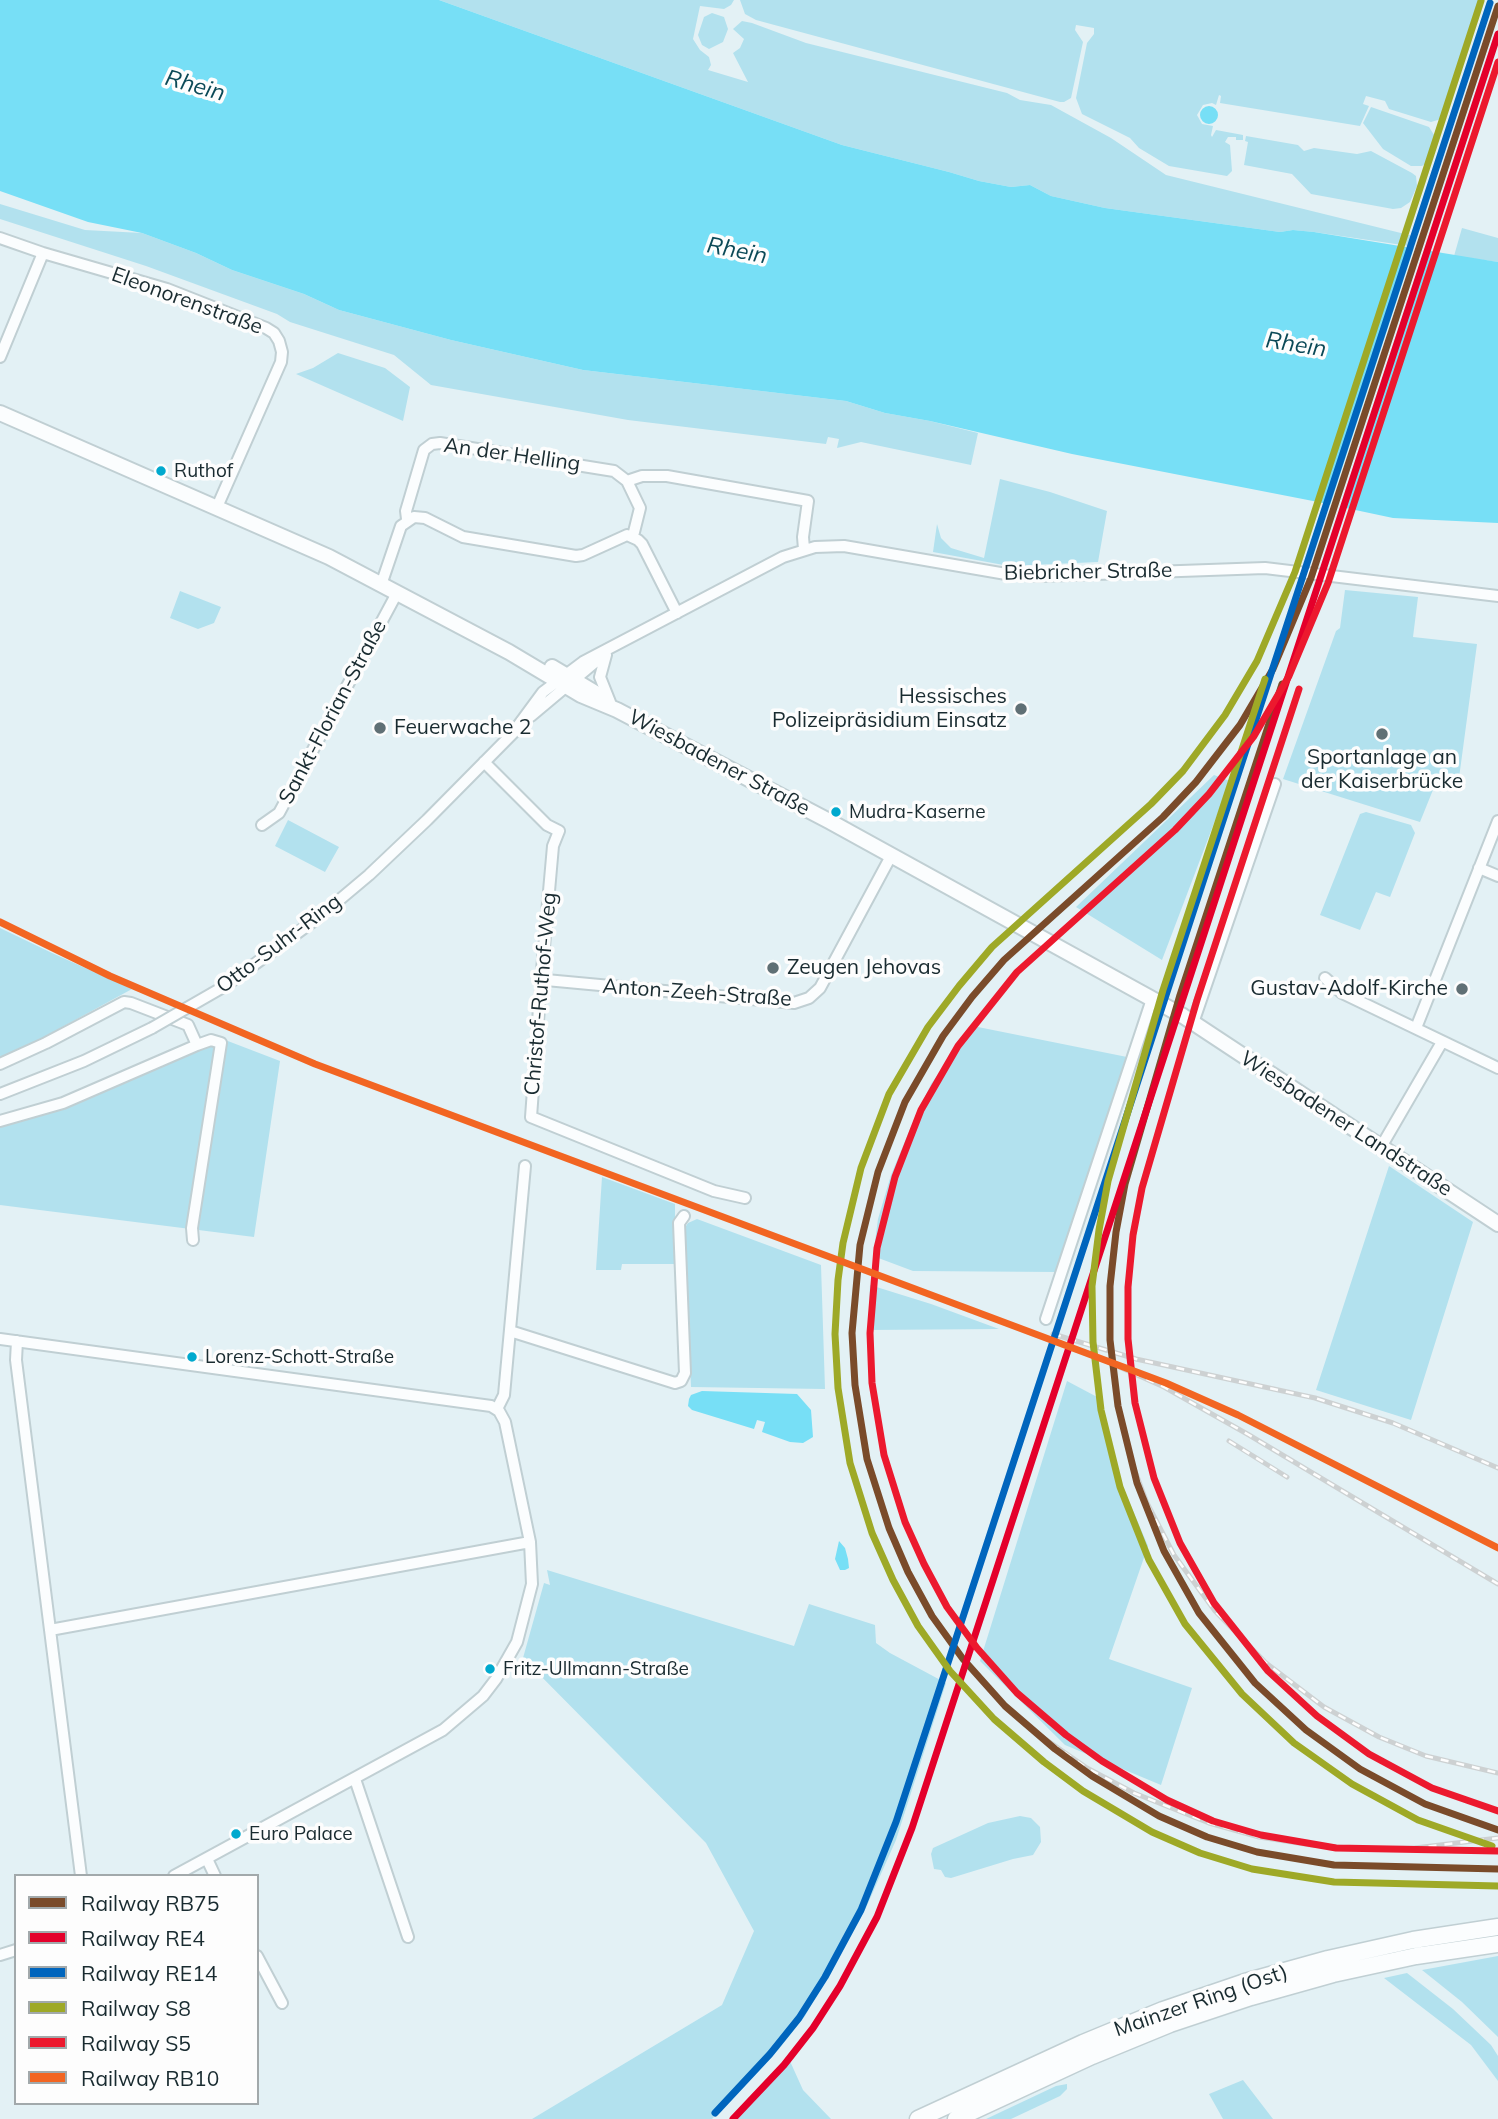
<!DOCTYPE html>
<html>
<head>
<meta charset="utf-8">
<style>
  body { margin:0 }
  #map { position:relative; width:1498px; height:2119px; overflow:hidden; background:#e3f1f5; font-family:Mulish,sans-serif }
  canvas { display:block }
  .legend { position:absolute; left:14px; top:1874px; width:245px; height:231px; box-sizing:border-box; background:#fdfdfd; border:2px solid #a2a9ab; margin:0; padding:9px 12px; list-style:none; font-size:21px; color:#192b30 }
  .legend li { display:flex; align-items:center; gap:14px; height:35px }
  .legend b { width:35px; border:2px solid #a2a9ab }
</style>
</head>
<body>
<div id="map">
<canvas width="1498" height="2119"></canvas>
<ul class="legend">
<li><b style="height:9px;background:#7a4b2a"></b>Railway RB75</li>
<li><b style="height:9px;background:#e4002b"></b>Railway RE4</li>
<li><b style="height:9px;background:#0065bd"></b>Railway RE14</li>
<li><b style="height:9px;background:#9ea927"></b>Railway S8</li>
<li><b style="height:9px;background:#ec192e"></b>Railway S5</li>
<li><b style="height:9px;background:#f26522"></b>Railway RB10</li>
</ul>
</div>
<script>
const c = document.querySelector('canvas').getContext('2d');
c.lineJoin = 'round';
function fill(path, color) { c.fillStyle = color; c.fill(path, 'evenodd'); }
const shape = rows => new Path2D(rows.map(r => 'M' + r).join(''));
function trace(path, color, width, dash) { c.strokeStyle = color; c.lineWidth = width; c.lineCap = dash ? 'butt' : 'round'; c.setLineDash(dash || []); c.stroke(path); }
function write(font, color, halo, rows, align = 'center') {
  c.font = font + ' Mulish,sans-serif'; c.lineWidth = 7; c.setLineDash([]); c.textBaseline = 'middle'; c.strokeStyle = halo; c.fillStyle = color; for (const [text, x, y, turn = 0] of rows) {
    c.save(); c.translate(x, y); c.rotate((+turn || 0) * Math.PI / 180); c.textAlign = isNaN(turn) ? turn : align; if (halo) c.strokeText(text, 0, 0); c.fillText(text, 0, 0); c.restore();
  }
}
fill(shape([
  [439,0,734,0,731,5,724,9,700,6,693,39,700,50,709,57,711,65,708,70,748,82,733,53,740,48,744,39,733,29,742,21,752,23,806,43,1007,93,1020,100,1051,105,1111,138,1166,175,1413,236,1409,246,1314,232,1293,230,1280,232,1105,208,1051,196,1030,185,1011,187,979,181,949,172,842,145],
  [740,0,1481,0,1441,119,1431,122,1389,109,1385,101,1366,96,1363,104,1369,106,1360,126,1220,103,1221,96,1219,95,1216,105,1212,103,1203,105,1197,115,1202,124,1213,126,1211,135,1212,137,1216,130,1243,135,1243,140,1236,140,1236,137,1228,137,1225,142,1230,145,1232,171,1227,176,1169,166,1139,148,1130,138,1082,114,1076,98,1087,43,1094,34,1094,28,1076,25,1075,30,1083,42,1071,98,1064,102,1060,102,756,20,745,14],
  [712,13,724,17,728,29,723,42,709,49,702,45,698,35,704,17],
  [1371,107,1429,127,1436,138,1428,162,1422,166,1411,166,1383,149,1363,123],
  [1246,136,1298,145,1304,151,1314,148,1357,154,1371,151,1412,173,1416,176,1417,186,1410,202,1401,208,1393,209,1311,194,1292,174,1244,165,1248,142,1245,141],
  [0,204,85,230,142,233,196,253,232,270,304,294,339,310,451,340,583,370,846,401,885,413,930,421,978,433,971,465,861,442,837,448,839,439,828,437,826,444,628,420,431,385,394,355,290,322,277,314,146,266,0,219],
  [1462,228,1498,238,1498,262,1454,256],
  [338,353,385,368,410,387,403,421,296,374,313,368],
  [1000,479,1050,492,1107,511,1098,562,1009,566,933,552,937,524,941,538,951,548,984,558],
  [1345,590,1418,597,1413,637,1477,644,1459,778,1457,783,1439,775,1420,822,1283,779,1336,631,1340,628],
  [180,591,221,607,214,623,198,629,170,618],
  [1214,775,1230,781,1162,960,1076,907],
  [1366,812,1411,825,1415,833,1390,897,1376,892,1360,930,1320,915,1360,814],
  [288,820,339,847,325,872,275,846],
  [0,928,52,953,132,989,22,1049,0,1057],
  [973,1026,1127,1057,1057,1272,913,1271,873,1256,878,1219,891,1175,910,1129,931,1084],
  [220,1038,280,1061,254,1237,0,1205,0,1127,58,1109,126,1082],
  [1389,1166,1473,1222,1411,1420,1316,1390],
  [602,1177,675,1204,675,1264,622,1264,621,1270,596,1270],
  [697,1219,821,1265,825,1389,691,1387,684,1229,688,1223],
  [870,1285,931,1304,999,1329,868,1330],
  [1067,1381,1099,1398,1112,1461,1148,1546,1109,1659,1192,1688,1161,1785,1065,1745,980,1661],
  [547,1570,794,1646,809,1604,875,1625,876,1643,890,1653,946,1683,896,1840,865,1910,805,2016,779,2049,712,2119,532,2119,722,2005,754,1931,706,1843,523,1658,544,1583,550,1585],
  [1020,1816,1031,1818,1040,1827,1041,1842,1033,1855,1013,1859,951,1878,945,1877,941,1870,934,1869,931,1854,933,1848,988,1823],
  [1498,1956,1498,2037,1462,2002,1422,1970],
  [1407,1973,1453,2009,1491,2045,1498,2056,1498,2081,1471,2045,1384,1978],
  [789,2059,803,2090,831,2119,735,2119],
  [1243,2080,1273,2119,1223,2119,1209,2094],
  [1067,2084,1067,2089,1060,2096,1011,2119,986,2119,1056,2086]
]), '#b2e1ee');
fill(shape([
  [0,0,439,0,842,145,949,172,979,181,1011,187,1030,185,1051,196,1105,208,1280,232,1293,230,1314,232,1498,262,1498,523,1393,518,1313,501,1072,454,930,421,885,413,846,401,583,370,451,340,339,310,304,294,232,270,196,253,142,233,88,222,0,191],
  '1200 115a9 9 0 1 1 18 0a9 9 0 1 1-18 0Z',
  [702,1391,797,1394,811,1410,813,1437,803,1443,790,1442,762,1432,765,1422,757,1420,754,1429,692,1410,688,1406,689,1399,691,1395],
  [839,1541,845,1548,848,1559,849,1568,845,1570,840,1570,835,1559]
]), '#77dff6');
fill(shape([
  [1415,244,1430,247,1343,511,1329,508]
]), '#e3f1f5');
const minor = shape([
  [0,238,43,253,167,289,266,328,274,333,279,341,282,352,281,362,217,507],
  [0,357,43,253],
  [627,481,640,508,633,536],
  [407,519,406,511,424,450,432,444,440,443,614,471,627,481,642,476,667,476,808,501,803,537,804,549],
  [381,585,401,526,414,517,425,518,463,537,576,556,583,555,627,535,638,540,642,544,677,613],
  [606,655,600,677,610,702],
  [531,716,599,659],
  [515,730,543,692,583,662,783,557,815,547,844,546,1006,574,1040,576,1265,568,1498,596],
  [484,762,547,825,559,831,553,846,542,970,546,980,540,994,531,1117,714,1191,745,1198],
  [262,825,279,813,397,593],
  [1479,868,1498,876],
  [1325,978,1342,993,1498,1068],
  [546,980,794,1003,809,998,820,988,891,856],
  [225,986,319,917,369,875,427,820,519,727],
  [1193,1023,1275,784],
  [1416,1028,1498,821],
  [0,1064,46,1043,124,1002,131,1003,188,1025,197,1045,63,1103,0,1121],
  [0,1094,84,1061,152,1028],
  [1381,1147,1442,1042],
  [193,1240,192,1228,221,1043,211,1040,197,1045],
  [1046,1319,1152,999],
  [510,1331,675,1383,681,1381,685,1373,679,1223,684,1216],
  [0,1339,491,1406,499,1411,505,1422,530,1542,532,1584,517,1642,496,1679,483,1696,443,1730,174,1876],
  [17,1341,16,1360,81,1876],
  [497,1409,504,1395,525,1166],
  [50,1630,530,1542],
  [355,1779,408,1937],
  [207,1859,215,1876],
  [0,1955,16,1950],
  [257,1956,282,2003]
]);
const major = shape([
  [0,413,329,557,509,652,581,695,617,710,829,821,1183,1016,1498,1224],
  [552,667,604,698]
]);
const highway = shape([
  [918,2119,1083,2043,1163,2010,1245,1982,1328,1959,1413,1940,1498,1927],
  [956,2119,1092,2056,1170,2024,1251,1997,1333,1974,1416,1956,1498,1944]
]);
trace(minor, '#c0cfd3', 14);
trace(major, '#c0cfd3', 18);
trace(highway, '#c0cfd3', 19);
trace(minor, '#fbfdfe', 10);
trace(major, '#fbfdfe', 14);
trace(highway, '#fbfdfe', 16);
const rail = shape([
  [1053,1334,1136,1359,1315,1398,1393,1423,1498,1468],
  [1088,1353,1164,1387,1249,1435,1498,1584],
  [1229,1441,1287,1477],
  [1131,1460,1147,1503,1174,1555,1215,1611,1266,1663,1324,1707,1379,1737,1426,1756,1498,1773],
  [1038,1734,1087,1768,1134,1793,1209,1823,1259,1837,1311,1845,1363,1849,1415,1848,1498,1838]
]);
trace(rail, '#cdd1d2', 5);
trace(rail, '#fdfdfd', 2.5, [8]);
const minorBridge = shape([
  [152,1028,225,986]
]);
trace(minorBridge, '#c0cfd3', 14, []);
trace(minorBridge, '#fbfdfe', 10);
trace(shape([
  [1498,6,1311,578,1273,669,1240,725,1196,782,1163,817,1004,960,972,997,943,1036,905,1102,878,1172,860,1245,852,1333,855,1385,867,1459,889,1528,908,1572,932,1616,963,1659,1005,1706,1055,1749,1092,1776,1159,1816,1207,1837,1257,1852,1334,1865,1498,1869],
  [1282,684,1180,995,1125,1184,1116,1232,1110,1286,1110,1340,1118,1406,1137,1483,1164,1551,1199,1613,1255,1683,1306,1730,1360,1769,1425,1804,1498,1830]
]), '#7a4b2a', 7);
trace(shape([
  [733,2119,784,2065,813,2028,840,1986,877,1917,912,1828,1498,34]
]), '#e4002b', 7);
trace(shape([
  [715,2113,770,2054,799,2018,825,1977,861,1910,896,1822,1490,3]
]), '#0065bd', 7);
trace(shape([
  [1481,1,1295,572,1257,661,1225,715,1183,771,1151,804,992,947,959,986,928,1027,889,1094,861,1168,843,1243,838,1280,835,1334,838,1388,850,1463,872,1533,893,1580,918,1626,950,1671,994,1719,1044,1762,1083,1791,1152,1832,1200,1853,1252,1869,1334,1882,1498,1886],
  [1265,679,1163,990,1108,1181,1099,1230,1092,1286,1093,1342,1101,1410,1120,1487,1149,1560,1185,1624,1242,1694,1294,1743,1352,1784,1418,1820,1492,1846]
]), '#9ea927', 7);
trace(shape([
  [1498,62,1328,583,1289,676,1254,736,1209,794,1175,830,1017,972,958,1046,921,1110,895,1177,877,1248,870,1333,872,1383,884,1455,905,1522,924,1564,947,1607,977,1648,1017,1693,1066,1735,1102,1761,1167,1800,1213,1821,1261,1835,1336,1848,1498,1851],
  [1299,689,1197,1000,1142,1188,1133,1235,1128,1287,1128,1339,1135,1403,1154,1478,1180,1543,1214,1603,1268,1671,1317,1716,1369,1754,1432,1788,1498,1811]
]), '#ec192e', 7);
trace(shape([
  [0,922,110,976,315,1064,1166,1383,1238,1415,1498,1548]
]), '#f26522', 7);
for (const [x, y, r, color] of [
  [161,471,6,"#00a9ce"],
  [1021,709,7,"#607075"],
  [380,728,7,"#607075"],
  [1382,734,7,"#607075"],
  [836,812,6,"#00a9ce"],
  [773,968,7,"#607075"],
  [1462,989,7,"#607075"],
  [192,1357,6,"#00a9ce"],
  [490,1669,6,"#00a9ce"],
  [236,1834,6,"#00a9ce"]
]) { const dot = new Path2D(); dot.arc(x, y, r, 0, 2 * Math.PI); c.fillStyle = color; c.fill(dot); trace(dot, '#fdfdfd', 2.5); }
write('19px', '#192b30', '#fdfdfd', [
  ["Ruthof",174,471],
  ["Mudra-Kaserne",849,812],
  ["Lorenz-Schott-Straße",205,1357],
  ["Fritz-Ullmann-Straße",503,1669],
  ["Euro Palace",249,1834]
], 'left');
write('21px', '#192b30', '#fdfdfd', [
  ["Eleonorenstraße",187,301,20],
  ["An der Helling",512,455,8],
  ["Biebricher Straße",1088,572,-1],
  ["Sankt-Florian-Straße",333,712,-62],
  ["Wiesbadener Straße",719,763,28],
  ["Otto-Suhr-Ring",279,944,-37],
  ["Anton-Zeeh-Straße",697,993,4],
  ["Christof-Ruthof-Weg",541,994,-85],
  ["Wiesbadener Landstraße",1346,1124,33],
  ["Mainzer Ring (Ost)",1201,2001,-19]
]);
write('21px', '#192b30', '#fdfdfd', [
  ["Hessisches",1007,697],
  ["Polizeipräsidium Einsatz",1007,721],
  ["Feuerwache 2",394,728,"left"],
  ["Sportanlage an",1382,758,"center"],
  ["der Kaiserbrücke",1382,782,"center"],
  ["Zeugen Jehovas",787,968,"left"],
  ["Gustav-Adolf-Kirche",1448,989]
], 'right');
write('italic 23px', '#0b4957', '#fdfdfd', [
  ["Rhein",195,86,16],
  ["Rhein",737,251,11],
  ["Rhein",1296,345,9]
]);
</script>
</body>
</html>
